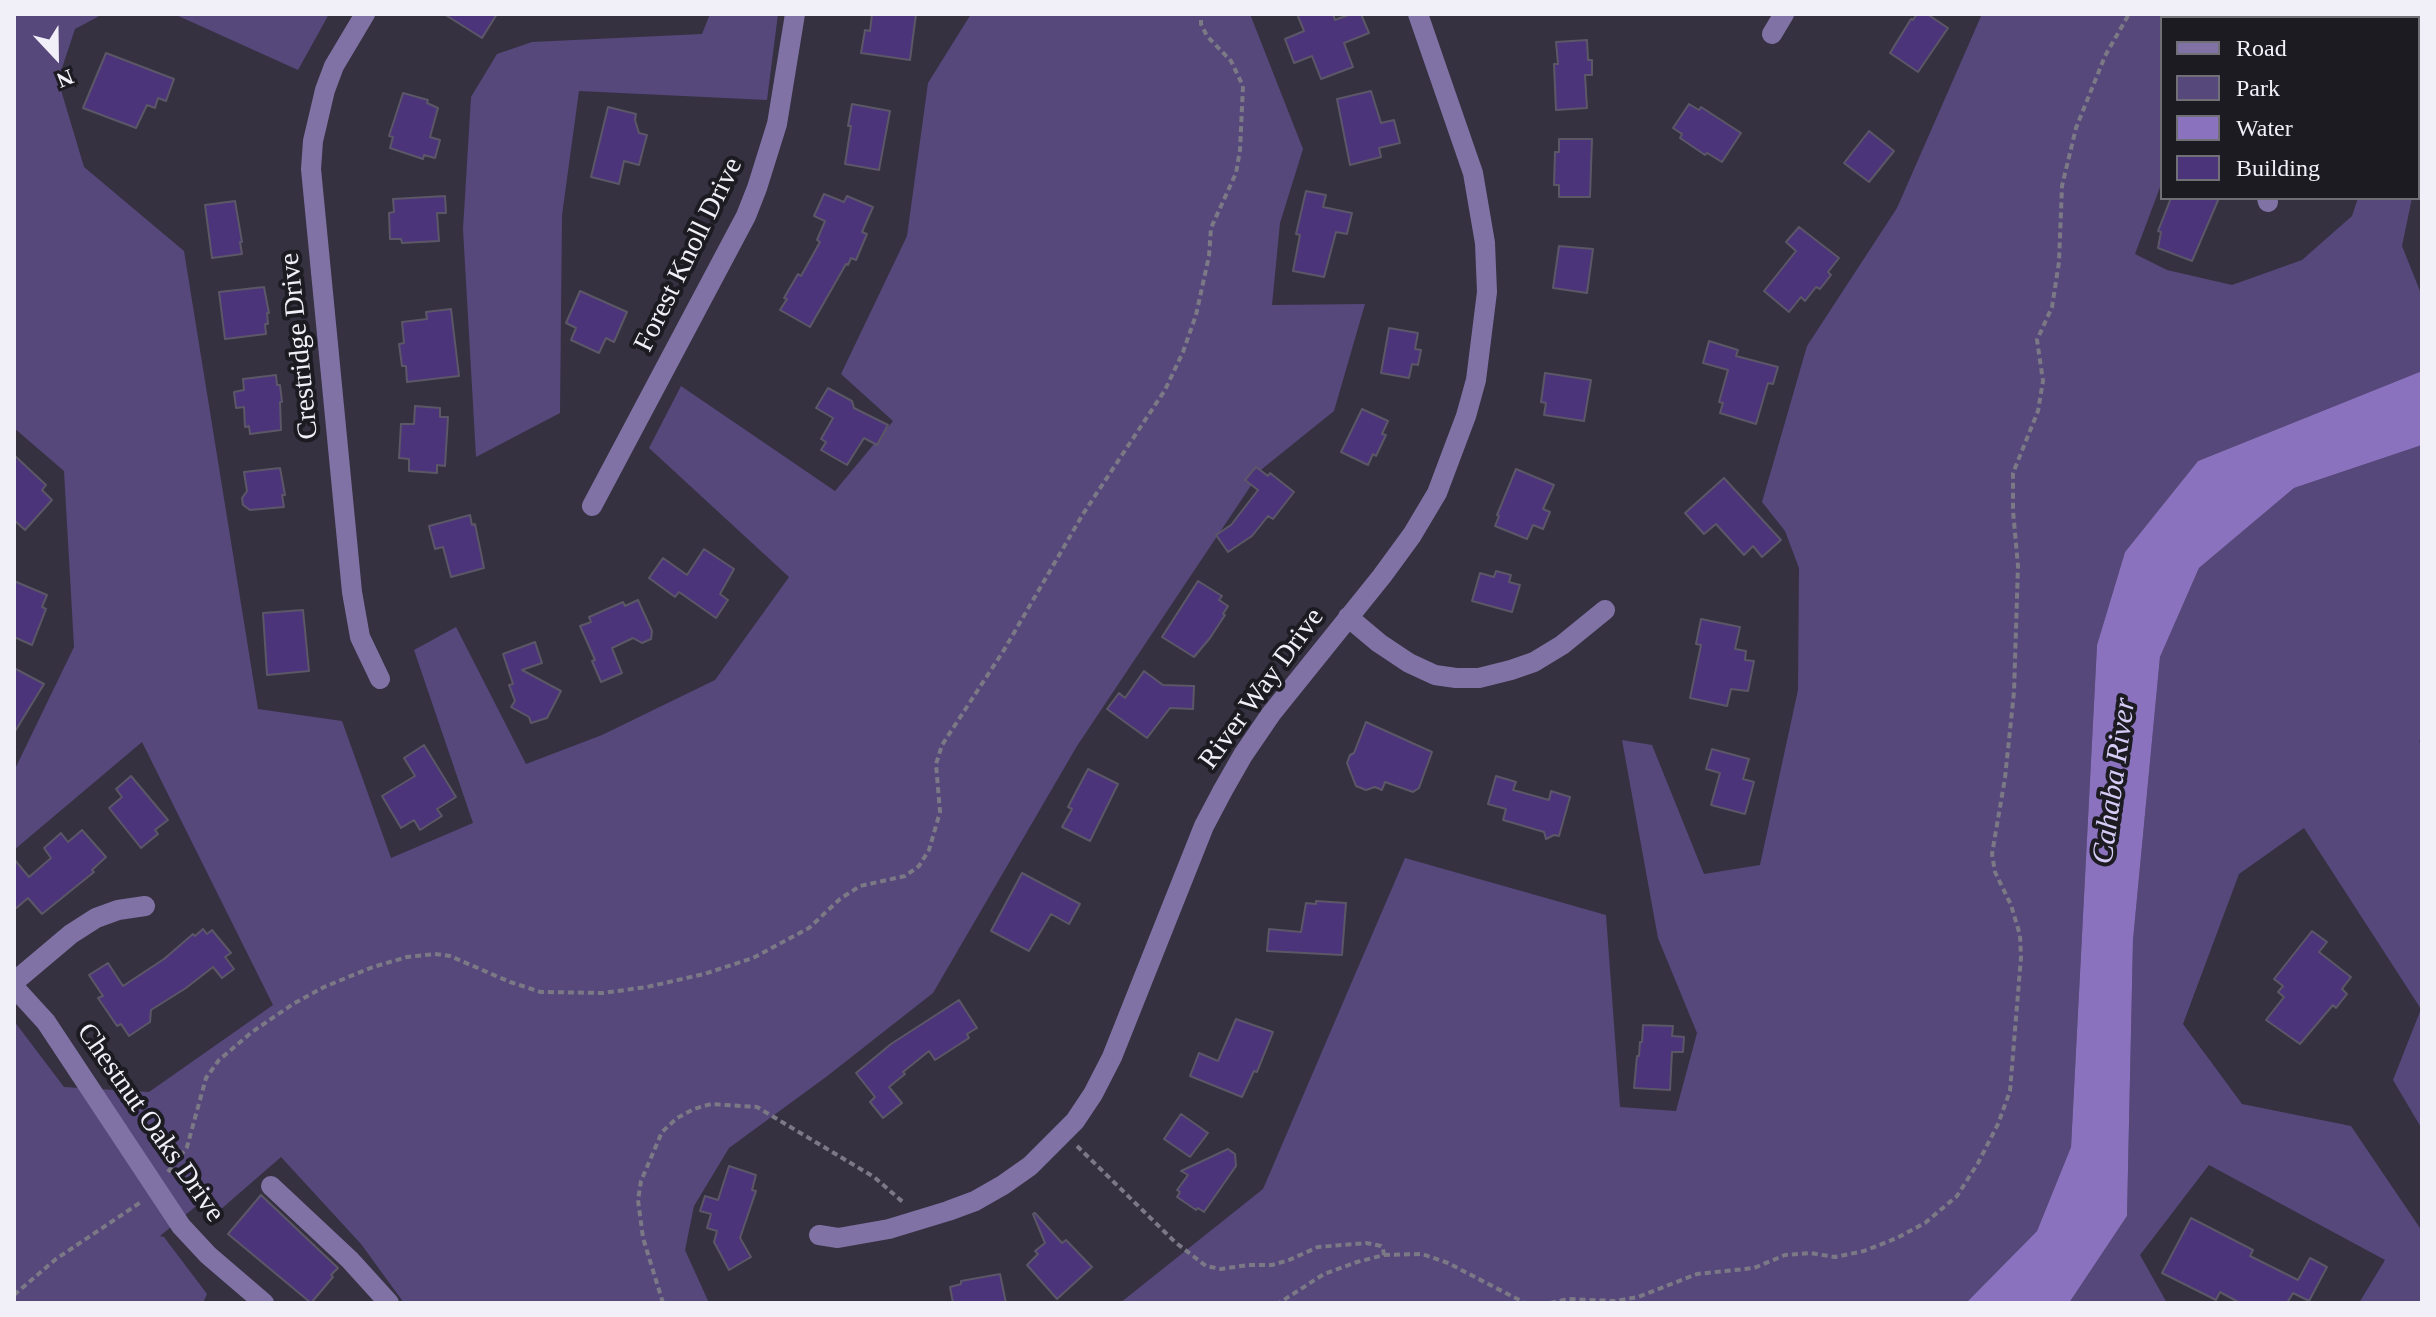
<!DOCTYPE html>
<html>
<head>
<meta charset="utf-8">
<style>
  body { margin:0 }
  #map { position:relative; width:2436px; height:1317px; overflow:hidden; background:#353140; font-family:Georgia,serif }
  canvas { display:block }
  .frame { position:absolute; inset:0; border:16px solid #f1eff8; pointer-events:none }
  .legend { position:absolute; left:2160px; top:16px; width:260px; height:184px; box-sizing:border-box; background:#1c1b21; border:2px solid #717077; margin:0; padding:10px 14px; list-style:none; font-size:24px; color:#f1eff8 }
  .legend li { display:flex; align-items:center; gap:16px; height:40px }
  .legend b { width:40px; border:2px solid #717077 }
  .north { position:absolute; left:16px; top:16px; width:80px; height:80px; -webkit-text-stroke:6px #1c1b21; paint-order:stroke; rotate:158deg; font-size:22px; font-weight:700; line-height:32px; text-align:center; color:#f1eff8 }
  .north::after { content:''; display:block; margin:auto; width:28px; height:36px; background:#f1eff8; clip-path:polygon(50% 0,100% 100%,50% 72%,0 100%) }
</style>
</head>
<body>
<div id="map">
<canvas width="2436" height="1317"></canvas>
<div class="frame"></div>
<ul class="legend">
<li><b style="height:10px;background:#8172a5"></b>Road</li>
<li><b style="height:22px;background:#57487b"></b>Park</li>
<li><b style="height:22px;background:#8a72be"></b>Water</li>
<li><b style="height:22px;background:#4c347a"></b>Building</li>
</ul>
<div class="north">N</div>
</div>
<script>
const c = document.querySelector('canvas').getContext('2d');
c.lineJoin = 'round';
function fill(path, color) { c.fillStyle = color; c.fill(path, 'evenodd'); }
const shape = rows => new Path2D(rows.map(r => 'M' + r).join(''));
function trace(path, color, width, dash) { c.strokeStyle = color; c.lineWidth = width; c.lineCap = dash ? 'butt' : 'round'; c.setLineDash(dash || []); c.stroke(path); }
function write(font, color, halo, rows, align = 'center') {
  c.font = font + ' Georgia,serif'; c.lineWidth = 8; c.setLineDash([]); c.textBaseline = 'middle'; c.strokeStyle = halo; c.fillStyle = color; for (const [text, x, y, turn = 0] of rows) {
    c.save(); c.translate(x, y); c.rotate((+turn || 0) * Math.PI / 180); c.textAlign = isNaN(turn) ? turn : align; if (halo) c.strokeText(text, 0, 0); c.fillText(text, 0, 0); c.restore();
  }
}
fill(shape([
  [14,14,103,14,75,29,58,80,84,167,184,251,258,709,342,721,391,858,473,823,414,650,456,627,526,764,602,735,715,680,789,577,649,448,681,386,835,491,893,421,841,374,907,236,928,83,971,14,1250,14,1303,149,1280,223,1272,305,1365,304,1334,411,1262,469,1077,746,933,993,826,1077,729,1148,694,1206,685,1250,709,1303,404,1303,361,1244,281,1157,220,1210,207,1197,160,1236,164,1237,207,1294,203,1303,14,1303,14,1021,64,1087,149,1092,273,1005,142,742,14,850,14,771,74,647,64,471,14,428],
  [174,14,329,14,298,70],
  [710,14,778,14,767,100,579,91,562,215,560,413,476,457,463,229,471,97,497,54,532,42,702,34],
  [1982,14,2226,14,2224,18,2162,18,2162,182,2135,254,2167,270,2232,285,2302,260,2352,216,2358,198,2412,198,2402,246,2422,296,2422,371,2198,461,2125,552,2097,645,2071,1147,2037,1231,1966,1303,1120,1303,1263,1189,1405,858,1606,915,1620,1107,1676,1111,1697,1033,1658,938,1622,740,1652,745,1704,874,1760,865,1798,690,1799,568,1785,531,1762,502,1807,346,1897,208],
  [2422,18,2422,154,2418,169,2418,30],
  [2422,445,2422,739,2419,741,2422,747,2422,1129,2393,1080,2421,1009,2304,828,2239,874,2183,1024,2242,1104,2351,1126,2422,1231,2422,1303,2359,1303,2385,1260,2209,1165,2140,1255,2167,1303,2069,1303,2127,1216,2133,940,2160,657,2199,568,2294,488]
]), '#57487b');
fill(shape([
  [2422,371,2422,445,2294,488,2199,568,2160,657,2133,940,2127,1216,2069,1303,1966,1303,2037,1231,2071,1147,2097,645,2125,552,2198,461]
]), '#8a72be');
const building = shape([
  [444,14,497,14,482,38,444,14],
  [872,14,916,14,910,60,861,53,865,30,870,31,872,14],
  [1297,14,1333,14,1335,20,1351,14,1361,14,1369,33,1344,43,1353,67,1321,79,1312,56,1294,63,1285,39,1304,31,1297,14],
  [1917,14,1927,14,1948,28,1918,72,1890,53,1911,19,1913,20,1917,14],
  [1587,40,1588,60,1592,60,1592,75,1585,75,1587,108,1556,110,1554,64,1558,64,1556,42,1587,40],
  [106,53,174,79,166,101,158,98,155,108,147,105,136,128,83,108,106,53],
  [1371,91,1381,123,1394,120,1400,143,1379,148,1381,157,1350,165,1337,99,1371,91],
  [403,93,428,100,427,103,438,108,430,137,440,140,435,158,424,155,423,159,390,148,393,137,389,136,403,93],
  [852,104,890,111,879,170,845,164,851,126,848,126,852,104],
  [1689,104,1699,110,1701,107,1741,133,1722,162,1707,153,1705,155,1680,138,1682,134,1673,128,1689,104],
  [608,107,636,114,635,120,639,133,647,135,639,165,624,161,619,184,591,177,608,107],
  [1869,131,1894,151,1869,182,1844,163,1869,131],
  [1559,139,1592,139,1590,197,1559,197,1559,185,1554,185,1555,152,1559,152,1559,139],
  [1306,191,1326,195,1323,207,1352,213,1347,234,1336,232,1324,277,1293,271,1300,235,1296,234,1306,191],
  [824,194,844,202,847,196,873,207,862,232,867,234,856,260,851,258,848,265,846,264,810,327,780,310,787,299,784,298,798,274,801,276,820,242,817,240,825,221,814,216,824,194],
  [445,196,446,213,437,213,439,241,402,243,401,239,390,239,389,213,394,212,393,199,445,196],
  [2171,198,2219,198,2192,261,2158,248,2161,232,2158,231,2171,198],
  [235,201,242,242,240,242,242,254,212,258,205,205,235,201],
  [1799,227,1839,258,1828,272,1831,275,1820,289,1816,287,1805,301,1801,297,1789,312,1764,291,1796,251,1786,242,1799,227],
  [1559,246,1593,249,1587,293,1553,288,1559,246],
  [264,287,269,313,267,313,268,324,265,324,266,334,225,339,219,292,264,287],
  [580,291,627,312,614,342,606,338,599,353,571,340,576,328,566,323,580,291],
  [451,309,459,376,407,382,406,366,402,366,399,344,404,343,402,322,427,319,426,312,451,309],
  [1389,328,1418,333,1415,349,1421,350,1418,365,1412,364,1409,378,1381,373,1389,328],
  [1709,341,1738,350,1736,356,1778,367,1773,384,1768,383,1756,424,1720,413,1723,403,1719,402,1728,370,1703,363,1709,341],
  [1545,373,1591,380,1584,421,1544,415,1546,403,1541,402,1545,373],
  [276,375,277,385,280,385,282,402,280,402,281,430,250,434,249,426,245,427,244,407,236,408,234,392,244,390,243,379,276,375],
  [828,388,852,401,854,408,888,425,877,445,864,438,847,465,821,450,826,442,821,439,833,418,816,408,828,388],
  [415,406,440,408,440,417,448,417,445,466,437,465,437,473,409,471,409,459,399,458,401,424,414,424,415,406],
  [1362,409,1388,421,1382,434,1386,435,1376,456,1373,454,1368,465,1341,452,1362,409],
  [14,455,46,485,42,490,52,500,25,530,14,520,14,455],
  [1256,467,1268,476,1270,473,1294,492,1273,519,1268,516,1252,536,1228,552,1216,535,1231,525,1258,490,1245,480,1256,467],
  [280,468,285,495,282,495,284,507,250,510,243,505,242,498,247,491,244,472,280,468],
  [1516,469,1554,485,1543,509,1550,512,1543,529,1533,525,1527,539,1495,526,1499,516,1497,515,1516,469],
  [1724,478,1781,540,1762,557,1753,546,1744,555,1716,524,1704,534,1685,513,1724,478],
  [470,515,472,525,475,524,484,568,451,577,443,547,435,549,429,526,470,515],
  [704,549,734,569,720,594,728,600,716,618,679,592,675,597,649,578,663,558,687,575,704,549],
  [1496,571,1511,575,1509,582,1520,585,1512,612,1472,601,1480,573,1494,577,1496,571],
  [14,581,47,595,42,607,46,609,32,645,14,637,14,581],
  [1198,581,1222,596,1219,600,1228,606,1223,614,1225,615,1210,638,1194,657,1162,637,1198,581],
  [638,600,652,631,651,639,642,643,633,638,612,648,622,673,601,682,592,661,595,660,580,626,591,622,589,617,623,602,625,606,638,600],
  [303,610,309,671,267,675,263,613,303,610],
  [1701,619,1740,627,1735,649,1746,651,1745,660,1754,661,1748,691,1731,689,1727,706,1690,698,1701,645,1696,644,1701,619],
  [535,642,542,663,522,670,561,691,547,718,531,723,529,717,511,707,515,701,509,685,513,684,503,654,535,642],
  [14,668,44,684,14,733,14,668],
  [1144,671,1163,685,1194,686,1193,709,1170,708,1147,738,1107,709,1119,693,1125,698,1144,671],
  [1366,722,1432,752,1419,788,1413,792,1385,782,1382,790,1375,787,1366,790,1356,786,1347,763,1350,755,1354,753,1366,722],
  [424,745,456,797,437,809,442,816,420,830,414,820,401,828,382,796,415,776,404,758,424,745],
  [1712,749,1749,759,1743,779,1754,782,1745,814,1711,805,1720,773,1706,769,1712,749],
  [1088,769,1118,784,1090,841,1062,827,1072,809,1068,807,1088,769],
  [131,776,168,820,155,830,158,834,141,848,109,808,122,797,116,789,131,776],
  [1496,776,1516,782,1513,790,1549,800,1551,791,1570,797,1559,836,1554,835,1546,839,1544,832,1503,820,1506,809,1488,804,1496,776],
  [82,830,106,857,92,870,94,872,42,914,28,898,14,910,14,859,29,877,51,858,44,848,61,833,68,842,82,830],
  [1022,873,1080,904,1069,924,1051,914,1029,951,991,931,1022,873],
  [1316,901,1346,903,1342,955,1267,951,1269,929,1301,932,1306,903,1316,904,1316,901],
  [203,929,207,934,212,930,231,953,225,957,234,969,222,978,213,967,186,988,151,1010,150,1022,129,1036,121,1024,117,1026,98,998,103,996,89,975,108,963,123,986,164,959,193,934,195,936,203,929],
  [2312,931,2327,942,2319,952,2351,977,2342,989,2347,994,2336,1008,2333,1005,2327,1012,2300,1044,2266,1020,2284,997,2278,992,2283,986,2274,979,2312,931],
  [959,1000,977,1028,967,1034,969,1038,935,1060,929,1051,903,1072,905,1074,889,1087,902,1103,883,1118,870,1102,875,1097,856,1073,891,1044,959,1000],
  [1236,1019,1273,1032,1257,1072,1254,1071,1242,1097,1190,1076,1199,1053,1218,1061,1236,1019],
  [1643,1025,1673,1026,1672,1036,1684,1037,1683,1052,1672,1052,1670,1090,1634,1088,1637,1056,1639,1056,1640,1042,1642,1042,1643,1025],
  [1181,1114,1208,1133,1190,1157,1164,1139,1181,1114],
  [1228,1149,1235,1154,1236,1166,1204,1212,1198,1208,1196,1210,1177,1197,1180,1192,1177,1190,1188,1175,1181,1171,1228,1149],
  [729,1166,756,1175,752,1190,756,1191,740,1238,751,1257,729,1270,714,1242,717,1231,707,1228,711,1214,700,1211,705,1196,718,1200,729,1166],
  [261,1195,338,1268,331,1275,333,1277,311,1303,228,1234,261,1195],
  [1035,1213,1062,1243,1066,1240,1092,1267,1057,1299,1027,1265,1038,1254,1035,1251,1045,1243,1033,1214,1035,1213],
  [2191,1218,2253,1250,2250,1256,2298,1280,2310,1258,2327,1267,2309,1301,2293,1293,2287,1303,2240,1303,2220,1292,2216,1300,2162,1273,2191,1218],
  [1000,1274,1006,1303,953,1303,950,1287,961,1284,961,1281,1000,1274]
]);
fill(building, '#4c347a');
trace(building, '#5b5767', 2);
trace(shape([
  [1077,1146,1175,1242,1206,1266,1221,1269,1248,1265,1272,1265,1289,1260,1318,1247,1366,1243,1381,1246,1383,1249,1384,1255,1357,1262,1324,1274,1279,1303],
  [168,1172,187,1147,206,1078,219,1060,252,1032,293,1004,324,987,373,967,407,957,435,954,450,956,510,982,541,992,603,993,647,987,704,974,753,958,809,928,840,899,860,886,905,876,919,866,929,850,940,812,936,764,942,745,1004,650,1083,514,1165,390,1183,352,1196,315,1209,256,1211,228,1236,173,1240,150,1243,86,1231,61,1207,36,1201,24,1201,14],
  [1384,1255,1422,1254,1448,1263,1525,1303],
  [14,1295,56,1259,141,1202],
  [663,1303,643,1238,638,1200,641,1181,662,1132,677,1118,694,1109,711,1104,757,1107,874,1177,904,1203],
  [1550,1303,1568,1299,1615,1301,1638,1297,1697,1274,1754,1268,1785,1255,1810,1253,1835,1257,1864,1251,1897,1238,1925,1223,1957,1196,1978,1163,1998,1124,2010,1091,2021,957,2020,935,2011,905,1995,872,1992,854,2005,778,2014,692,2018,566,2013,511,2013,473,2038,411,2043,381,2037,340,2052,307,2059,262,2062,186,2076,128,2105,56,2129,14]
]), '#7c7986', 4, [6, 4]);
trace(shape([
  [365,14,334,66,325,90,313,141,311,169,352,592,360,637,380,679],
  [2310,18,2312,14],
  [1772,34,1784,14],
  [2267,198,2268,202],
  [592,506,746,216,757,188,777,124,795,14],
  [1348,617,1379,643,1409,663,1435,675,1456,678,1479,678,1511,670,1534,662,1562,645,1605,610],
  [14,982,71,934,96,918,118,910,145,906],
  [14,987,46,1022,181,1226,208,1255,264,1303],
  [271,1186,350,1260,389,1303],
  [819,1235,838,1238,889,1229,948,1211,975,1201,1003,1185,1030,1166,1075,1121,1093,1094,1112,1057,1204,826,1223,790,1243,755,1271,714,1382,576,1412,535,1437,493,1466,416,1476,380,1487,292,1485,243,1473,173,1418,14]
]), '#8172a5', 20);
write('28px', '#f1eff8', '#1c1b21', [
  ["Forest Knoll Drive",689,255,-64],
  ["Crestridge Drive",300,346,-96],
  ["River Way Drive",1262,689,-54],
  ["Chestnut Oaks Drive",150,1123,55]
]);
write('italic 30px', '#d6ccf5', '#1c1b21', [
  ["Cahaba River",2115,781,-82]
]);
</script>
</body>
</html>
